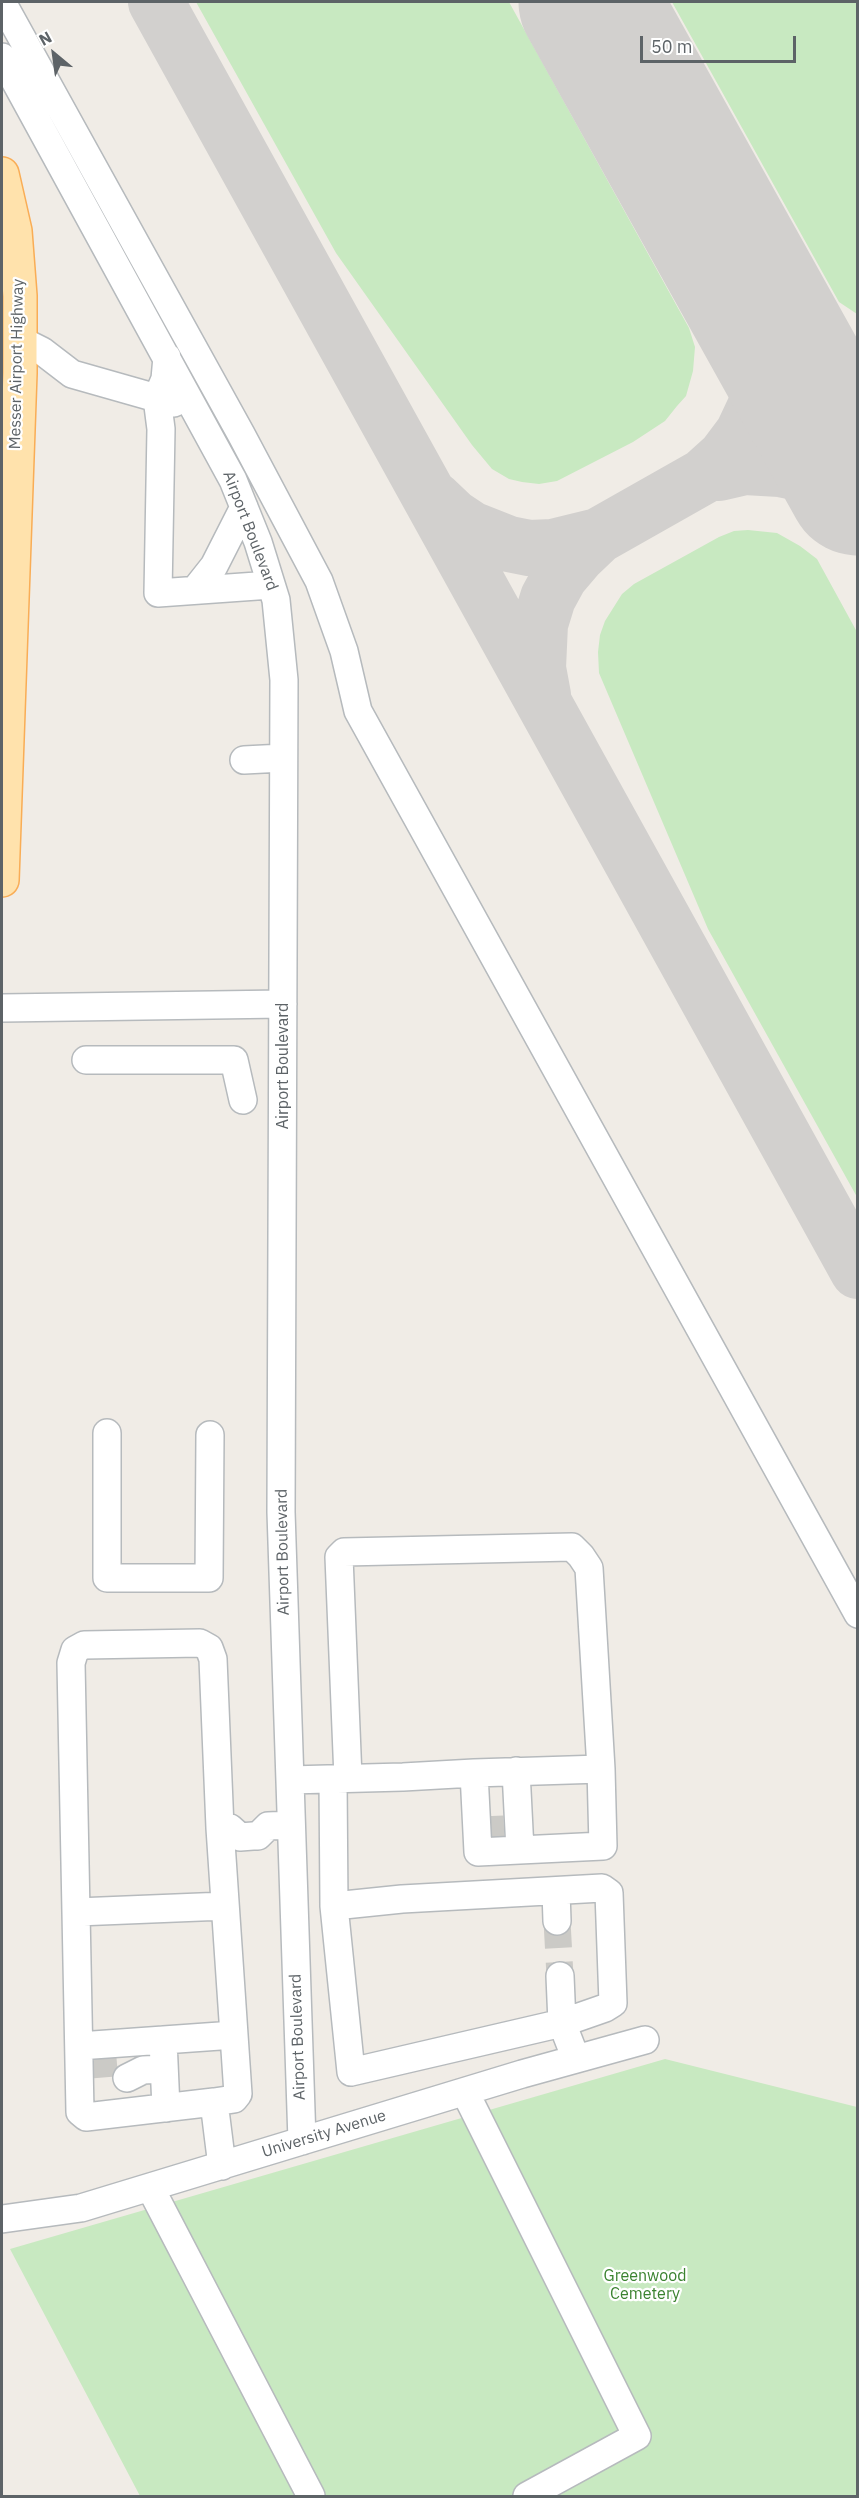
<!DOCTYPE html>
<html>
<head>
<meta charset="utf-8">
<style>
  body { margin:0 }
  #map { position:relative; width:859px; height:2498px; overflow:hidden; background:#f0ece6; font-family:"IBM Plex Sans",sans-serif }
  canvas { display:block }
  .frame { position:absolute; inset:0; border:3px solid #5d6367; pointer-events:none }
  .north { position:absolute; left:24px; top:24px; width:60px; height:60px; -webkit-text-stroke:4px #fff; paint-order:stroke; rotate:331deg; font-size:16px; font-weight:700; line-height:24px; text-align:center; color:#5d6367 }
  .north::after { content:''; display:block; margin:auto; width:21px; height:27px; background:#5d6367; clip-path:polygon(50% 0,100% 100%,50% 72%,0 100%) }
  .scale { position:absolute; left:640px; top:36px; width:156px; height:27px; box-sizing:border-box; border:3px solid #5d6367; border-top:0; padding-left:8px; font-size:18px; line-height:21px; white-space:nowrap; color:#5d6367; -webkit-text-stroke:4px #fff; paint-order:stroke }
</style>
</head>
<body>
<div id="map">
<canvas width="859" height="2498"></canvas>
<div class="frame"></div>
<div class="north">N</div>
<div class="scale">50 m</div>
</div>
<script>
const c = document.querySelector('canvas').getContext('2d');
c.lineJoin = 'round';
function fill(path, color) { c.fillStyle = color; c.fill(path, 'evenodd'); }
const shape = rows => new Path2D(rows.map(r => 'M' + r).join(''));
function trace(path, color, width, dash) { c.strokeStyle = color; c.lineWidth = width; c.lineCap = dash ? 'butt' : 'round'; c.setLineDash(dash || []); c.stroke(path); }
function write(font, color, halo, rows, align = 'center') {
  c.font = font + ' "IBM Plex Sans",sans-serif'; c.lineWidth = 4.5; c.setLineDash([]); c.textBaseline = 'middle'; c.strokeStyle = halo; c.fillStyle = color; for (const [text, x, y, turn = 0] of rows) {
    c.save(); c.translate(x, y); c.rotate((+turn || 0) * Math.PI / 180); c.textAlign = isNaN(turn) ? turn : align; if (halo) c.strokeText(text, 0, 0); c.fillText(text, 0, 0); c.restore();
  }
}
fill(shape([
  [196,2,509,2,689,328,695,347,693,371,686,396,677,406,665,421,633,442,557,481,539,484,522,482,509,479,492,469,472,445,336,253],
  [672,2,857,2,857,314,839,302],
  [748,530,777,533,800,546,817,559,857,632,857,1197,708,929,599,673,598,652,600,635,605,621,622,594,634,584,719,537,734,531],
  [665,2059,857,2107,857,2496,140,2496,10,2249]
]), '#c8e9c1');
trace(shape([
  [156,2,858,1271],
  [769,325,799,358,815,368,836,375,858,378],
  [721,467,858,392],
  [719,473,745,467,780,469,805,474,858,504],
  [857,484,855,448,858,437],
  [434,499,453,517,471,529,509,544,529,548,553,547,598,536],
  [543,695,538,668,540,624,548,598,560,576,577,556,598,536,704,476,725,457,743,433,758,401,765,345,763,315]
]), '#d2d0ce', 56);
trace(shape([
  [589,2,858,485]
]), '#d2d0ce', 141);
trace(shape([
  [481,1830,504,1829],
  [557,1921,560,1976],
  [90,2065,126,2062]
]), '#cbcac6', 27, [27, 14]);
const minor = shape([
  [2,2,241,434,319,581,344,651,358,711,858,1614],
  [2,57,233,480,258,542,276,600,284,680,281,1512,302,2141],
  [20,340,42,351,72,374,174,403],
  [167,357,165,379,157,398,161,429,158,593,271,585],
  [195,590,214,566,244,507],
  [244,760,283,758],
  [2,1008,283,1004],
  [86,1060,234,1060,243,1100],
  [107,1433,107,1578,209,1578,210,1435],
  [516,1771,520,1850],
  [474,1773,601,1769],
  [333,1779,334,1906],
  [290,1780,403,1777,474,1773,478,1852,603,1846,601,1769,589,1568,581,1556,572,1547,344,1552,339,1557,348,1778],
  [230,1828,240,1837,253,1836,258,1836,268,1826,291,1825],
  [556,1891,557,1921],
  [77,1912,225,1906],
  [560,1976,562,2023,605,2008,613,2003,609,1893,602,1888,402,1899,334,1906,351,2072,562,2023,576,2059],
  [163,2040,166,2108],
  [79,2046,234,2035],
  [127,2078,143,2070,164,2069],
  [465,2092,637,2436,527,2496],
  [214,2102,234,2099,238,2094,220,1828,213,1659,209,1648,200,1643,84,1645,75,1650,71,1663,80,2112,86,2117,214,2102,222,2166],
  [150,2187,311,2496],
  [2,2219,81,2208,522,2074,645,2040]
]);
const major = shape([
  [2,174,15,231,20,296,20,373,2,880]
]);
trace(minor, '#b6babd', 30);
trace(major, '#f9ad56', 36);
trace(minor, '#fff', 27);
trace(major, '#ffe2ac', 33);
write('16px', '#5d6367', '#fff', [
  ["Messer Airport Highway",17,364,-89],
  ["Airport Boulevard",250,531,69],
  ["Airport Boulevard",283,1066,-90],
  ["Airport Boulevard",283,1552,-91],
  ["Airport Boulevard",298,2037,-92],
  ["University Avenue",324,2134,-17]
]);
write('16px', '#3b8330', '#fff', [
  ["Greenwood",645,2276],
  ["Cemetery",645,2294]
]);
</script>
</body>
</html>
